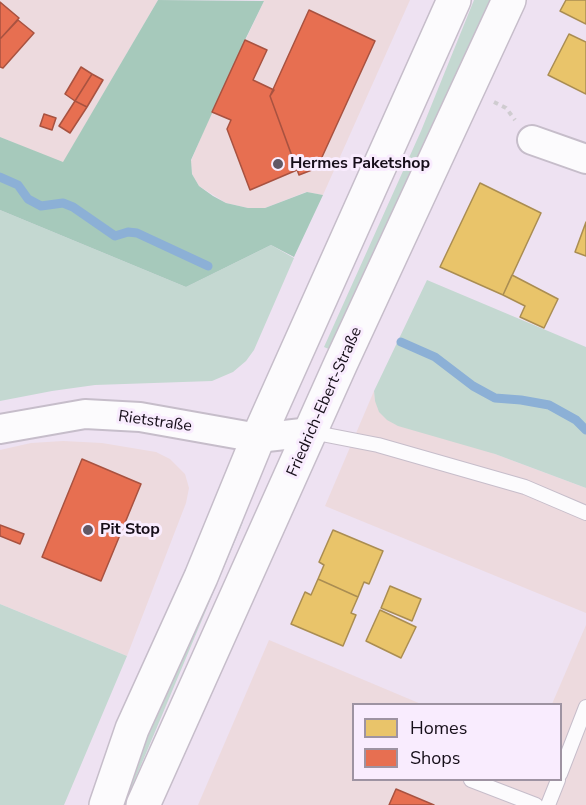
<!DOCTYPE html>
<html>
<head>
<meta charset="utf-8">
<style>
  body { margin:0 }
  #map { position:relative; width:586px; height:805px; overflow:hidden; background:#eee2f2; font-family:"Nunito Sans",sans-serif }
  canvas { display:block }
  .legend { position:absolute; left:352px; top:703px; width:210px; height:78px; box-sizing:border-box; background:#f9ecfe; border:2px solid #9e93a2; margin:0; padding:8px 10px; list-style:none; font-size:18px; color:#160e19 }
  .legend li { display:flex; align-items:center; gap:12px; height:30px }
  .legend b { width:30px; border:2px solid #9e93a2 }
</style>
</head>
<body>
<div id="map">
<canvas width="586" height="805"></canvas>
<ul class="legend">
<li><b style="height:16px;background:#e9c46a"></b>Homes</li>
<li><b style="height:16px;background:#e76f51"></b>Shops</li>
</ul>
</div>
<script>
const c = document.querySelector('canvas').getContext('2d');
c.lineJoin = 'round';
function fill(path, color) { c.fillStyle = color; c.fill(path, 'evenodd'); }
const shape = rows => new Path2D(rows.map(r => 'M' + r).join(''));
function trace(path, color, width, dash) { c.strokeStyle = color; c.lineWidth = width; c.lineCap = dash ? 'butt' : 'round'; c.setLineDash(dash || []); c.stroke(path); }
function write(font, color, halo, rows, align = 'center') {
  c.font = font + ' "Nunito Sans",sans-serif'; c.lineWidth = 6; c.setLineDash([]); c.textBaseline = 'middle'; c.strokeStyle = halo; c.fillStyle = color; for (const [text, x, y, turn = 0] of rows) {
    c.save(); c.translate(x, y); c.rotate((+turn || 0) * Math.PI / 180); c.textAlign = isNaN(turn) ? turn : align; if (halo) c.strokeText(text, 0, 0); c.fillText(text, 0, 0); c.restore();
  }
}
fill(shape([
  [0,0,158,0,63,163,0,137],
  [261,0,410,0,323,195,306,192,265,208,248,208,226,203,199,186,192,174,191,161,212,111,264,1],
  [374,391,375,401,495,454,586,488,586,613,325,506],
  [63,441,102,443,156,452,170,459,185,474,189,488,186,503,127,656,0,604,0,450,31,443],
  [586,625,586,805,198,805,269,640,421,704,354,704,354,780,560,780,560,704,552,704]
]), '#eddade');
fill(shape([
  [474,0,491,0,338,353,324,347,421,131],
  [0,210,186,287,271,245,294,258,254,350,246,361,233,372,212,381,95,385,52,391,0,401],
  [427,280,586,347,586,488,495,454,398,426,387,420,379,412,375,401,374,391],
  [243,516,243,522,126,801,122,803,119,794],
  [0,604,127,656,64,805,0,805]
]), '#c4d8d1');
fill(shape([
  [158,0,264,1,245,40,191,160,192,174,199,186,213,196,226,203,248,208,265,208,307,192,323,195,294,257,271,245,186,287,0,210,0,137,63,162]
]), '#a6c9bb');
const homes = shape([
  [566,0,586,0,586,24,560,11,566,0],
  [569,34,586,42,586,94,548,75,569,34],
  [480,183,541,213,503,295,440,267,480,183],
  [586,222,586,256,575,252,586,222],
  [512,275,558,299,544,328,520,317,525,306,503,295,512,275],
  [333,530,383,551,369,584,364,582,358,597,318,579,324,565,319,562,333,530],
  [318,579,358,597,351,613,356,615,343,646,291,624,305,592,311,595,318,579],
  [390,586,421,599,412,621,381,608,390,586],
  [380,610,416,627,401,658,366,641,380,610]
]);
fill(homes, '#e9c46a');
trace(homes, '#aa8d52', 1.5);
const shops = shape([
  [0,2,19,18,0,39,0,2],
  [309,10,375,41,317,168,299,175,270,96,309,10],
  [18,20,34,33,3,68,0,67,0,39,18,20],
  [245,40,267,50,253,80,274,90,270,96,297,170,250,190,227,129,231,120,212,112,245,40],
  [81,67,92,74,75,101,65,94,81,67],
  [92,74,103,80,87,107,75,101,92,74],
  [75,101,87,107,70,133,59,126,75,101],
  [44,114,56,118,52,130,40,126,44,114],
  [82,459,141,484,101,581,42,557,82,459],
  [0,525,24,534,20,544,0,536,0,525],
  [396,789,434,805,389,805,396,789]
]);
fill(shops, '#e76f51');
trace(shops, '#a85240', 1.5);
trace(shape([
  [0,177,18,185,28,199,41,206,63,203,73,207,115,236,128,232,137,233,208,266],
  [401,342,435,357,473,386,495,398,521,400,549,405,576,420,586,430]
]), '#8cb0d6', 9);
const lane = shape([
  [311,432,378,445,525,487,586,513],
  [560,774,586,707],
  [471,780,536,805],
  [548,805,558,780]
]);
const street = shape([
  [532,140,586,159],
  [0,429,85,414,140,417,258,438,311,432]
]);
const secondary = shape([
  [106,805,132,729,201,577,258,438,454,0],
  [143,805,341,363,509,0]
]);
trace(lane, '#c6bdca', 16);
trace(street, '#c6bdca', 32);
trace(secondary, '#c6bdca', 36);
trace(shape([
  [494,102,506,108,515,120]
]), '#cfccd0', 4, [4.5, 4.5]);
trace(lane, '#fcfbfd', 14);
trace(street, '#fcfbfd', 28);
trace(secondary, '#fcfbfd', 33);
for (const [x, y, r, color] of [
  [278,164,6,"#625865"],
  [88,530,6,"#625865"]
]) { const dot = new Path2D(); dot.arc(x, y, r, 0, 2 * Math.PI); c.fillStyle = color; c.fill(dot); trace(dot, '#f9ecfe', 2); }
write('bold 16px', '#160e19', '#f9ecfe', [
  ["Hermes Paketshop",290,164],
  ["Pit Stop",100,530]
], 'left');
write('16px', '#160e19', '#f9ecfe', [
  ["Friedrich-Ebert-Straße",325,402,-66],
  ["Rietstraße",155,422,8]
]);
</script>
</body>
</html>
